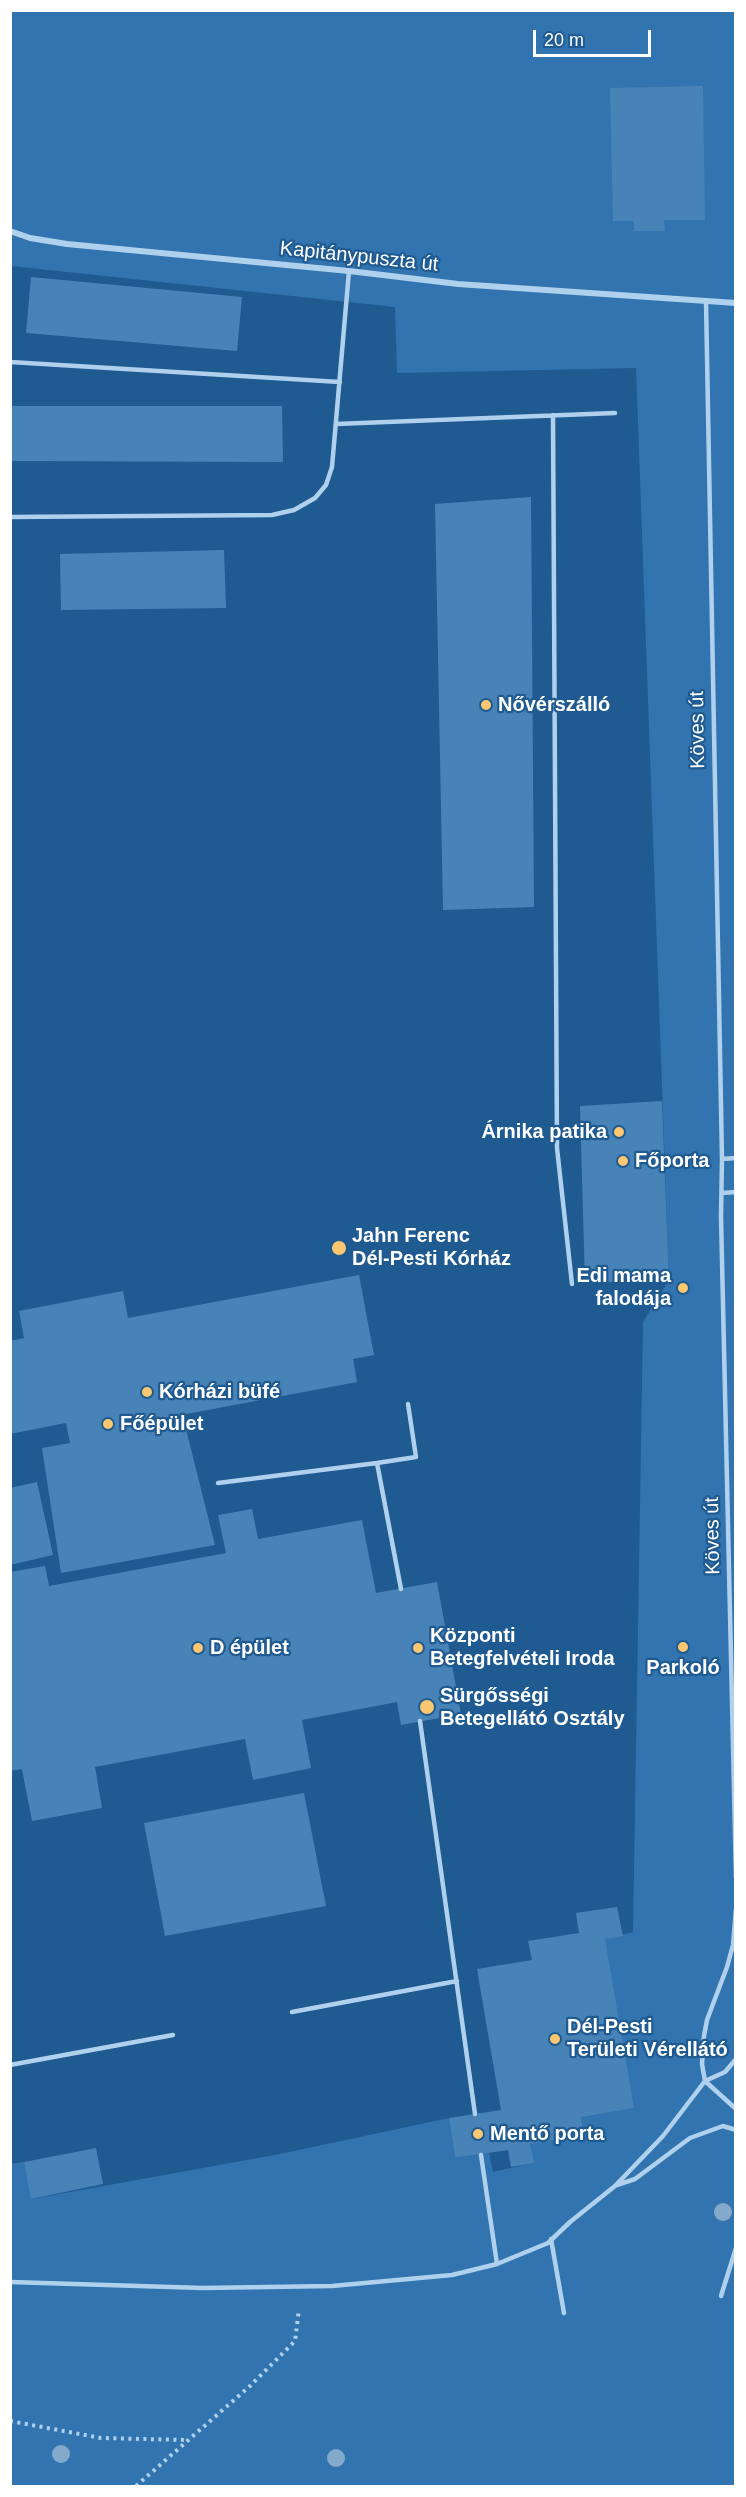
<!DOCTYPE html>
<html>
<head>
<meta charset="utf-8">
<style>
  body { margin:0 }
  #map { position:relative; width:746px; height:2497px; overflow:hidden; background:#1f5a91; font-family:Helvetica,sans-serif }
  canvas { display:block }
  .frame { position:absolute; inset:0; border:12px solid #fff; pointer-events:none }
  .scale { position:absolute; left:533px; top:30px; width:118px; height:27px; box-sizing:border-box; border:3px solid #fff; border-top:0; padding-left:8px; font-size:18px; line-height:21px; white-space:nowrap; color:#fff; -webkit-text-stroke:4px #1f5a91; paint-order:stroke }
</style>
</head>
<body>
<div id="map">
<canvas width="746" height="2497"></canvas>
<div class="frame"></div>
<div class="scale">20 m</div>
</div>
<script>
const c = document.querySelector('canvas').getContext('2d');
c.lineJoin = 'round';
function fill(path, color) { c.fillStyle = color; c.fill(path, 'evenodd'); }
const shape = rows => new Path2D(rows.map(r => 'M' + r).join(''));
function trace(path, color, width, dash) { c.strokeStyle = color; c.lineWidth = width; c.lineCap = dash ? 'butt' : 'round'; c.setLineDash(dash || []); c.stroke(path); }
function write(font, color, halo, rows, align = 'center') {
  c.font = font + ' Helvetica,sans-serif'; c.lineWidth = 4.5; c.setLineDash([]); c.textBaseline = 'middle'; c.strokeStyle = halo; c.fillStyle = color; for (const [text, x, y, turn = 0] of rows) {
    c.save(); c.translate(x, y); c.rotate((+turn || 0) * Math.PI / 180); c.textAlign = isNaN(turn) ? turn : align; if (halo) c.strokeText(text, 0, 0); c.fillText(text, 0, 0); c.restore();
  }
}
fill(shape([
  [11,11,735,11,735,2486,11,2486,10,2164,24,2162,32,2199,280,2154,449,2118,455,2158,489,2153,493,2172,533,2163,530,2144,584,2135,581,2117,605,1939,633,1932,643,1322,669,1280,636,368,397,373,395,307,11,266]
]), '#3274af');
fill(shape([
  [703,86,705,220,664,220,665,231,634,231,634,221,613,221,610,88],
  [31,277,242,297,237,351,26,333],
  [10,406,282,406,283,462,10,461],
  [531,497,534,907,443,910,435,504],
  [224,550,226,608,61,610,60,554],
  [662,1101,669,1280,585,1283,580,1106],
  [359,1275,374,1355,353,1359,357,1382,149,1421,151,1431,185,1425,215,1545,61,1573,42,1448,70,1443,66,1423,10,1434,10,1341,24,1338,19,1311,123,1291,128,1318],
  [37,1482,53,1555,10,1565,10,1488],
  [252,1509,258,1539,362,1520,376,1593,437,1582,461,1714,401,1725,397,1702,302,1720,311,1768,253,1780,245,1739,95,1767,102,1808,32,1821,22,1769,10,1771,10,1572,45,1566,49,1586,226,1553,218,1515],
  [304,1793,326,1906,165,1936,144,1823],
  [617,1907,623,1936,605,1939,634,2108,581,2117,584,2135,530,2144,534,2163,511,2167,508,2150,455,2158,449,2118,501,2110,477,1969,532,1960,528,1941,579,1933,576,1913],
  [96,2148,103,2184,31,2199,24,2162]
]), '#4883b8');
trace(shape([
  [10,2421,101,2438,187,2440],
  [136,2486,250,2386,295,2341,299,2309]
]), '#b0d1ed', 4, [3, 4.5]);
trace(shape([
  [706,302,722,1159,721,1216,736,1878],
  [10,362,340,382],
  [553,415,557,1148,572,1284],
  [336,424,615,413],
  [10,517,272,515,294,510,315,498,326,485,332,467,349,271],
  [722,1159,736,1158],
  [722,1193,736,1192],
  [377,1463,416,1457,408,1404],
  [218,1483,377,1463,401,1589],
  [420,1721,475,2114],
  [292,2012,457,1981],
  [10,2065,173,2035],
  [705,2081,702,2064,704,2036,707,2020,727,1967,733,1945,736,1909],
  [705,2081,736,2109],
  [481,2155,497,2264],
  [617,2185,635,2179,690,2138,723,2126,736,2130],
  [551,2239,564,2313],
  [10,2282,203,2288,332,2286,452,2275,497,2264,548,2243,570,2222,615,2186,663,2136,705,2081,725,2072,736,2059],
  [721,2296,736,2248]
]), '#b0d1ed', 4.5);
trace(shape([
  [10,231,30,238,67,244,349,271,458,284,736,303]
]), '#b0d1ed', 6);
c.fillStyle = '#83a9cb';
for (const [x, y] of [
  [723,2212],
  [61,2454],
  [336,2458]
]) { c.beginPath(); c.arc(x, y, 9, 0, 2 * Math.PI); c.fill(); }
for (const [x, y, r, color] of [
  [486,705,6,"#fbc770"],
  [619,1132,6,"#fbc770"],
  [623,1161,6,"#fbc770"],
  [339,1248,8,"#fbc770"],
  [683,1288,6,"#fbc770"],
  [147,1392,6,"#fbc770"],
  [108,1424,6,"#fbc770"],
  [683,1647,6,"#fbc770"],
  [198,1648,6,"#fbc770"],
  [418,1648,6,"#fbc770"],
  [427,1707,8,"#fbc770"],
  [555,2039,6,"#fbc770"],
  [478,2134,6,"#fbc770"]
]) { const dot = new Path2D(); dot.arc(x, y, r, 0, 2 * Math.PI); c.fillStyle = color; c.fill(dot); trace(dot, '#1f5a91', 2); }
write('20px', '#fff', '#1f5a91', [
  ["Kapitánypuszta út",359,257,6],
  ["Köves út",698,730,-91],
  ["Köves út",713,1536,-91]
]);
write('bold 20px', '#fff', '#1f5a91', [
  ["Nővérszálló",498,705],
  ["Árnika patika",607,1132,"right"],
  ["Főporta",635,1161],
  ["Jahn Ferenc",352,1236],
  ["Dél-Pesti Kórház",352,1259],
  ["Edi mama",671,1276,"right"],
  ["falodája",671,1299,"right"],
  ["Kórházi büfé",159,1392],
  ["Főépület",120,1424],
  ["Központi",430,1636],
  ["Betegfelvételi Iroda",430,1659],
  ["D épület",210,1648],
  ["Parkoló",683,1668,"center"],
  ["Sürgősségi",440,1696],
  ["Betegellátó Osztály",440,1719],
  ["Dél-Pesti",567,2027],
  ["Területi Vérellátó",567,2050],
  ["Mentő porta",490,2134]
], 'left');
</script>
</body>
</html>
